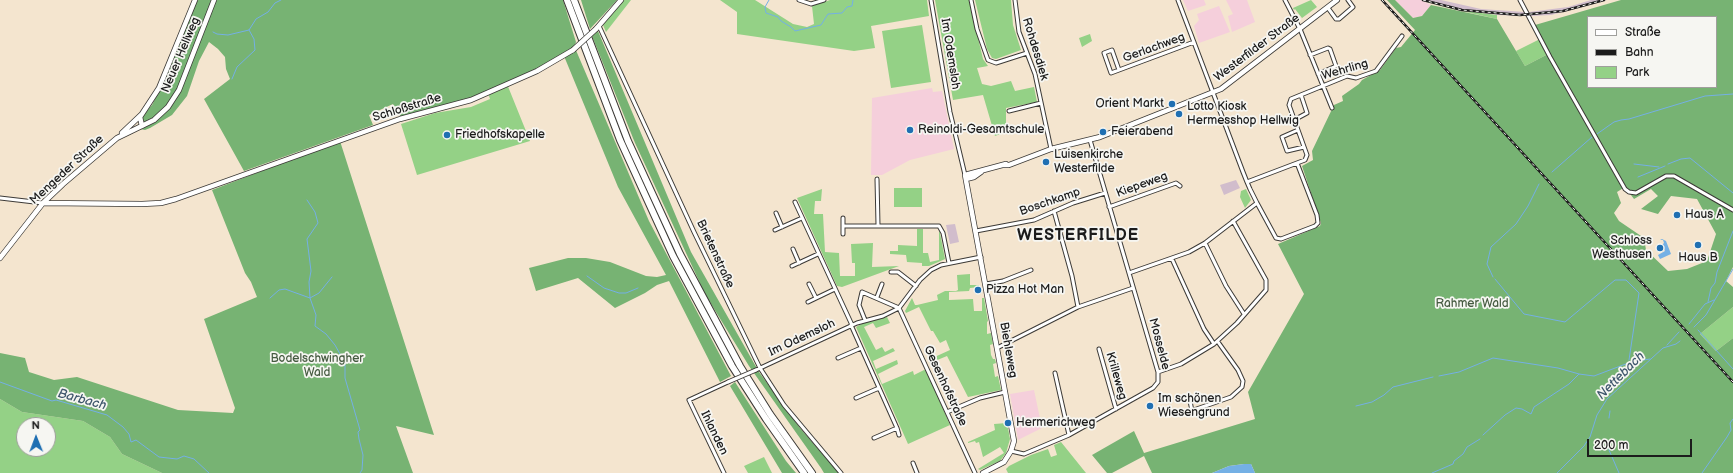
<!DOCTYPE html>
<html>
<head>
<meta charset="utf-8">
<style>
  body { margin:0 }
  #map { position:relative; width:1733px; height:473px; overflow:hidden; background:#f4e5cf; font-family:"Balsamiq Sans",sans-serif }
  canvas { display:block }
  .legend { position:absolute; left:1587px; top:16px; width:130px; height:72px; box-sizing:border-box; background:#f6f6f2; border:1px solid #9f9f9c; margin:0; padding:5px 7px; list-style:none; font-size:12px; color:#1c1c1c }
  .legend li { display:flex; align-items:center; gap:8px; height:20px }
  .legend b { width:20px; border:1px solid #9f9f9c }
  .north { position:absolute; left:16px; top:417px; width:40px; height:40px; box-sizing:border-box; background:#f6f6f2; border:1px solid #9f9f9c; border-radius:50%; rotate:359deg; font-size:11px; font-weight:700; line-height:16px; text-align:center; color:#1c1c1c }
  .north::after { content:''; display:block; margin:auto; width:14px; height:18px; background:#1f6fb2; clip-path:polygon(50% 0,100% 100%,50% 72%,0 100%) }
  .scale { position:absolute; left:1587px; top:439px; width:105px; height:18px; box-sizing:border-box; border:2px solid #1c1c1c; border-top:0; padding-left:5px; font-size:12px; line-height:14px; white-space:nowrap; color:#1c1c1c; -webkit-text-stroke:3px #f6f6f2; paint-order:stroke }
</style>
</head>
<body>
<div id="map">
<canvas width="1733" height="473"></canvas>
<ul class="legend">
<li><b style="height:5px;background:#fff"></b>Straße</li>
<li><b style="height:5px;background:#1c1c1c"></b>Bahn</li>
<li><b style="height:11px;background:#94d186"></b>Park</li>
</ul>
<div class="north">N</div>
<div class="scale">200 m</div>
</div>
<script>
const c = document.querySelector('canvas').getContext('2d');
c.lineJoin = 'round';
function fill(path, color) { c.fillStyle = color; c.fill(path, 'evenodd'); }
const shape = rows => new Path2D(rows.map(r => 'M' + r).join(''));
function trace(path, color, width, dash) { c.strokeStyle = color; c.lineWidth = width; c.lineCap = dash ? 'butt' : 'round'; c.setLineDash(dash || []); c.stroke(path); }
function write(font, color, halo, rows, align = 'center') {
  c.font = font + ' "Balsamiq Sans",sans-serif'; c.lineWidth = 3.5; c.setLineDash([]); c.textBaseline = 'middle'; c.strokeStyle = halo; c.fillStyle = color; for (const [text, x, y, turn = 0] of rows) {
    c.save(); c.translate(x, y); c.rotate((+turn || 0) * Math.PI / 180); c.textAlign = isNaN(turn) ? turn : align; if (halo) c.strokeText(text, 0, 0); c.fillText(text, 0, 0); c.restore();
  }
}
fill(shape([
  [1183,0,1204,0,1206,5,1188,11],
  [1226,0,1247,0,1255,22,1232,32,1228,16,1233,14],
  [1395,0,1421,0,1431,5,1422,16,1413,18],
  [1219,6,1230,32,1199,43,1194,26,1199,20,1197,14],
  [932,88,933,92,942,91,954,149,910,160,882,175,871,175,872,98],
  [1034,390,1042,428,1018,440,1010,394]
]), '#f5cfdb');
fill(shape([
  [1421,0,1441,0,1481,9,1525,12,1527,16,1497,15,1465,11],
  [1591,0,1607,0,1551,15,1531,16,1529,12,1568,7],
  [1236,180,1240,188,1224,195,1220,185],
  [955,224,959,242,950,244,946,225]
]), '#d1bdcc');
fill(shape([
  [623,0,631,0,606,32,603,25],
  [720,0,755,0,793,24,807,27,814,24,812,6,830,0,927,0,929,16,871,26,875,48,854,51,737,34,737,12],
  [935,0,969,0,983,59,988,66,977,68,982,84,991,86,1011,81,1015,91,1034,87,1037,102,1006,108,1006,132,995,136,983,95,953,100],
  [975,0,1011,0,1013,25,1021,50,996,59,992,58,987,49],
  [1311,0,1317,7,1302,18,1295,9,1294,10,1293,8],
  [1431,4,1465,11,1497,15,1497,19],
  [922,25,931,82,891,88,882,31],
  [1090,34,1092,41,1082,47,1079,38],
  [1542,38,1550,53,1525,66,1516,51],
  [507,84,530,141,417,175,401,124,435,113,471,107,490,99,488,93],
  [894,188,922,188,922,207,894,207],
  [822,189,821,201,815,201,814,214,823,214,825,252,839,253,840,276,855,276,855,263,852,263,851,244,873,243,872,267,899,266,842,287,837,286,797,198],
  [1246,189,1251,200,1245,208,1240,197,1241,191],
  [939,228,945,259,943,260,929,266,922,266,922,263,907,262,906,255,890,254,890,251,898,251,898,245,917,246,917,229,923,229,923,253,928,253,930,262,939,260],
  [970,274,970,285,979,285,979,287,970,288,969,291,949,292,949,300,973,299,974,311,982,311,982,298,984,298,988,321,987,322,987,334,991,333,993,344,990,345,991,355,993,359,995,359,996,363,993,364,995,377,998,376,1001,390,968,397,947,356,930,363,928,360,950,350,946,340,940,343,933,331,931,331,919,307,906,313,905,311,912,298,915,305,917,305,938,300,937,295,945,291,956,291,958,290,957,275],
  [1733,307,1733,338,1716,351,1700,334],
  [887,317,890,323,876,328,873,323,864,327,876,350,882,347,885,352,893,348,895,351,873,361,876,369,897,360,898,364,878,374,882,384,913,371,914,375,926,369,950,425,908,444,856,327,865,322],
  [0,399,22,412,83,421,110,437,122,454,162,473,0,473],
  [24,425,48,425,48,449,24,449],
  [1007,423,1010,439,1006,453,1000,461,980,470,978,469,1004,453,1000,447,983,457,979,442,976,443,975,441,968,443,968,442,995,430,994,424],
  [1061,442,1086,473,1008,473,1006,469,1009,466,1031,455,1048,449,1051,457,1057,455,1054,445],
  [764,457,772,473,748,473,744,466]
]), '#94d186');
fill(shape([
  [197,0,563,0,576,42,573,49,575,48,649,221,731,376,720,382,669,281,657,285,645,293,615,308,578,278,536,291,529,268,568,258,586,258,610,262,646,276,657,277,666,275,618,187,564,56,477,98,402,119,393,104,369,115,373,125,244,171,204,99,230,79,226,69,225,57,218,49,209,42,199,61,187,96,172,115,150,128,145,130,140,129,145,122,141,120,143,115,152,105,163,83],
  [581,0,617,0,590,29],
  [1387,0,1395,0,1413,18,1422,16,1431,5,1497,19,1525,66,1550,53,1535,25,1621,0,1733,0,1733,267,1726,281,1733,287,1733,307,1700,334,1716,351,1733,338,1733,473,1255,473,1251,464,1244,464,1229,466,1212,473,1152,473,1144,456,1112,473,1107,473,1092,455,1134,431,1144,453,1255,419,1248,392,1304,294,1278,244,1320,226,1321,223,1302,166,1313,160,1312,151,1334,105,1343,101,1342,96,1359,84,1362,80,1380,70,1396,48,1401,47,1415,30],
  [1588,17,1716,17,1716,87,1588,87],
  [1625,187,1634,199,1651,189,1658,196,1641,209,1658,214,1671,196,1697,199,1716,234,1707,261,1687,269,1668,271,1646,250,1644,238,1619,221,1614,213,1621,203,1617,192],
  [598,31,691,252,759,372,800,428,839,473,824,473,821,468,749,366,705,294,635,143,592,36],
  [340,141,434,435,396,426,413,473,162,473,122,454,110,437,83,421,22,412,0,399,0,353,25,358,29,372,54,380,77,377,178,410,233,413,235,408,204,319,257,297,251,282,245,273,212,190],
  [735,382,786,461,796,473,782,473,730,386]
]), '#77b373');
fill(shape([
  [1662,239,1666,241,1671,254,1660,259,1658,255,1665,251,1662,245,1664,243,1663,240,1660,240],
  [1244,464,1251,464,1255,473,1212,473,1229,466]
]), '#74b0e5');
trace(shape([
  [769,0,765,7,766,13,778,17,781,21,791,27,795,31,821,25,828,14,842,13,847,7,852,6,853,0],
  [213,32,217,34,228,35,249,30,256,19,268,12,275,3,281,0],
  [232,79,237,67,255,50,254,39,249,30],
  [1597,134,1614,122,1621,120,1629,119,1705,96,1733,94],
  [1634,164,1659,167],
  [1668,164,1681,159,1690,158,1733,193],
  [1552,172,1592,137],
  [1638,177,1665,166],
  [307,200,315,212,318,223,307,239,311,271,309,282,310,298,316,315,315,326,326,334,335,345,345,363,345,378,360,430,358,432,359,439,363,455,362,470,360,473],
  [587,276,604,288,619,293,626,293,638,288],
  [1493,277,1487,264,1491,247,1516,224,1528,206,1539,184],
  [1495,279,1524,314,1565,322,1615,280,1626,280,1639,293,1629,360],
  [270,298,279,290,285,289,310,298,319,293,332,277],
  [1708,302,1711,288,1715,283,1717,272,1733,231],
  [1689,324,1705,304,1714,300],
  [1694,327,1706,315,1733,269],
  [1698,330,1733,369],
  [1667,345,1679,332],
  [1439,376,1459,372,1493,358,1558,368,1579,374],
  [0,382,52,401,56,400,107,415,123,427,129,434,131,442,136,440,159,457,177,459,184,456,194,459,209,473],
  [1356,406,1372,402,1384,395,1393,387,1433,377],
  [1609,418,1610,411],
  [1483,435,1505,415,1516,408,1522,409,1531,414,1534,407,1569,384,1579,374,1594,376,1631,362,1650,359],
  [1609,443,1609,450,1619,473],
  [1432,473,1453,464,1454,461,1463,454,1467,447,1480,439],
  [1557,473,1584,446,1590,437,1597,415,1607,399,1663,348,1676,344,1680,341],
  [1702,473,1727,437,1731,430,1730,423,1733,419]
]), '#74b0e5', 1);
const street = shape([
  [799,0,811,4,824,0],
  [931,0,950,112,965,175],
  [971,0,977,29,988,60,996,63,1027,53],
  [1015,0,1019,32,1035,74,1051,149],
  [1178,0,1243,172,1247,182,1250,189,1257,203,1276,238,1281,239,1315,226,1318,223,1317,215,1297,163,1247,182],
  [1285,0,1300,29,1332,108],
  [1520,0,1550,57,1625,189,1629,192,1636,193,1666,176,1674,176,1733,210],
  [1328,8,1336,19,1339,19,1353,7,1348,0],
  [599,26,694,232,760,368,784,405,841,473],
  [1310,55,1328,48,1330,49,1336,66,1318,74],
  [1119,70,1112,50,1104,53,1111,73,1194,42],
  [1009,111,1041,103],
  [1294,120,1307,113,1301,95],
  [1298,130,1282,137,1287,151,1304,147],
  [1297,163,1305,160,1307,155,1289,105,1291,99,1347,76,1356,78,1376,71,1402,36],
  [877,179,878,225],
  [0,198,43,203],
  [795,202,852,325],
  [1109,207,1176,183,1180,186],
  [1054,211,1072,276,1078,307],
  [776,213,782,227],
  [843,218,843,234],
  [843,226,939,226,943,233,949,263],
  [775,230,802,218],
  [976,231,1034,220,1073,203,1105,193],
  [1205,243,1226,286,1244,314],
  [793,249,799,263],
  [1172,259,1204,329,1214,344],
  [792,266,818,254],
  [891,272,898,272,916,286],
  [1129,273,1189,252,1205,243,1257,203],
  [809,284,816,298],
  [986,284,1003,281,1031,270],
  [877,297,882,284],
  [808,302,835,289],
  [865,320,859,305,862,292,899,308,975,473],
  [851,325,897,428,874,438],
  [997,348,1078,307,1133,288],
  [1099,349,1116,409],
  [838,358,861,348],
  [756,370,857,323,883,316,899,308,920,280,931,270,941,265,981,257],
  [1158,372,1181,364,1214,344,1237,323,1266,290,1266,280,1233,221],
  [1055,373,1069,435],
  [1189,396,1192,411],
  [856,398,879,388],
  [947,412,980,398,1005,392],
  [1185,413,1231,397,1242,387,1243,381,1238,370,1218,342],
  [897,428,899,435],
  [1011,451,1024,454,1069,435,1153,388,1158,382,1158,372,1090,140],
  [913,463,917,473],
  [724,473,689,400,728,382]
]);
const secondary = shape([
  [596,29,621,0],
  [142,126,140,117,159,88,195,0],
  [122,133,141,115],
  [1003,165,1009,165,1051,149,1100,137,1221,89,1337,0],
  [966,179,974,177,981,172],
  [43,203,142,204,161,203,176,199,400,119,471,100,537,71,573,50],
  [0,258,43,203,63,184,117,138,154,120,168,107,179,90,214,0],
  [983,473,1004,462,1011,451,1014,441,965,175,1006,164]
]);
const highway = shape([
  [567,0,620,140,673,256,732,366,766,419,804,473],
  [574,0,628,141,680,254,740,366,770,414,812,473]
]);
trace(street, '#3c3a37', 5);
trace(secondary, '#3c3a37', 6);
trace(highway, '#3c3a37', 8);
trace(street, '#fff', 3);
trace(secondary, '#fff', 4.5);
trace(highway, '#fff', 6);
const rail = shape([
  [1382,0,1733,382],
  [1423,0,1462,10,1520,15,1563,11,1604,0]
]);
trace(rail, '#1c1c1c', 2.5);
trace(rail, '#f6f6f2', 1, [3]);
const streetBridge = shape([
  [728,382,756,370]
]);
const secondaryBridge = shape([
  [573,50,596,29]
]);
trace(streetBridge, '#3c3a37', 5, []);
trace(secondaryBridge, '#3c3a37', 6, []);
trace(streetBridge, '#fff', 3);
trace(secondaryBridge, '#fff', 4.5);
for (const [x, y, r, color] of [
  [1172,104,4,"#1f6fb2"],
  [1179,114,4,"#1f6fb2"],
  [910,130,4,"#1f6fb2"],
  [1103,132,4,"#1f6fb2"],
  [447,135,4,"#1f6fb2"],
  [1046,162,4,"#1f6fb2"],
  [1677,215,4,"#1f6fb2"],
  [1698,245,4,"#1f6fb2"],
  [1660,248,4,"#1f6fb2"],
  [978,290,4,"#1f6fb2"],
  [1150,406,4,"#1f6fb2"],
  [1008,423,4,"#1f6fb2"]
]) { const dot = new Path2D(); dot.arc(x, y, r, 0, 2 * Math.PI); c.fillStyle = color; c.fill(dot); trace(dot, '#f6f6f2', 1.5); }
write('12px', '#1c1c1c', '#f6f6f2', [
  ["Gerlachweg",1154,48,-20],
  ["Westerfilder Straße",1257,48,-37],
  ["Rohdesdiek",1035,49,73],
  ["Im Odemsloh",950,54,81],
  ["Neuer Hellweg",181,55,-67],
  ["Wehrling",1345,70,-16],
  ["Schloßstraße",407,108,-17],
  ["Mengeder Straße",67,170,-43],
  ["Kiepeweg",1142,185,-20],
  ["Boschkamp",1050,202,-19],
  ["Brietenstraße",715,254,65],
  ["Im Odemsloh",802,338,-25],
  ["Mosselde",1159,344,75],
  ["Biehleweg",1008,350,80],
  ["Krilleweg",1116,376,74],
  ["Gesenhofstraße",945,386,65],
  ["Ihlanden",714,433,64]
]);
write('12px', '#1c1c1c', '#f6f6f2', [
  ["Orient Markt",1164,104,"right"],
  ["Lotto Kiosk",1187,107],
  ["Hermesshop Hellwig",1187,121],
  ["Reinoldi-Gesamtschule",918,130],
  ["Feierabend",1111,132],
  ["Friedhofskapelle",455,135],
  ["Luisenkirche",1054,155],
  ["Westerfilde",1054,169],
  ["Haus A",1685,215],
  ["Schloss",1652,241,"right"],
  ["Westhusen",1652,255,"right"],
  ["Haus B",1698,258,"center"],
  ["Pizza Hot Man",986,290],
  ["Im schönen",1158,399],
  ["Wiesengrund",1158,413],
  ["Hermerichweg",1016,423]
], 'left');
write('12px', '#465b41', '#f6f6f2', [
  ["Rahmer Wald",1472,304],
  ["Bodelschwingher",317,359],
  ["Wald",317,373]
]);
write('italic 13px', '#3f576c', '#f6f6f2', [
  ["Nettebach",1621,376,-45],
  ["Barbach",82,400,15]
]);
c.letterSpacing = '1px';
write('bold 16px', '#1c1c1c', '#f6f6f2', [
  ["WESTERFILDE",1078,236]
]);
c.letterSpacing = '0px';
</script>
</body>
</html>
